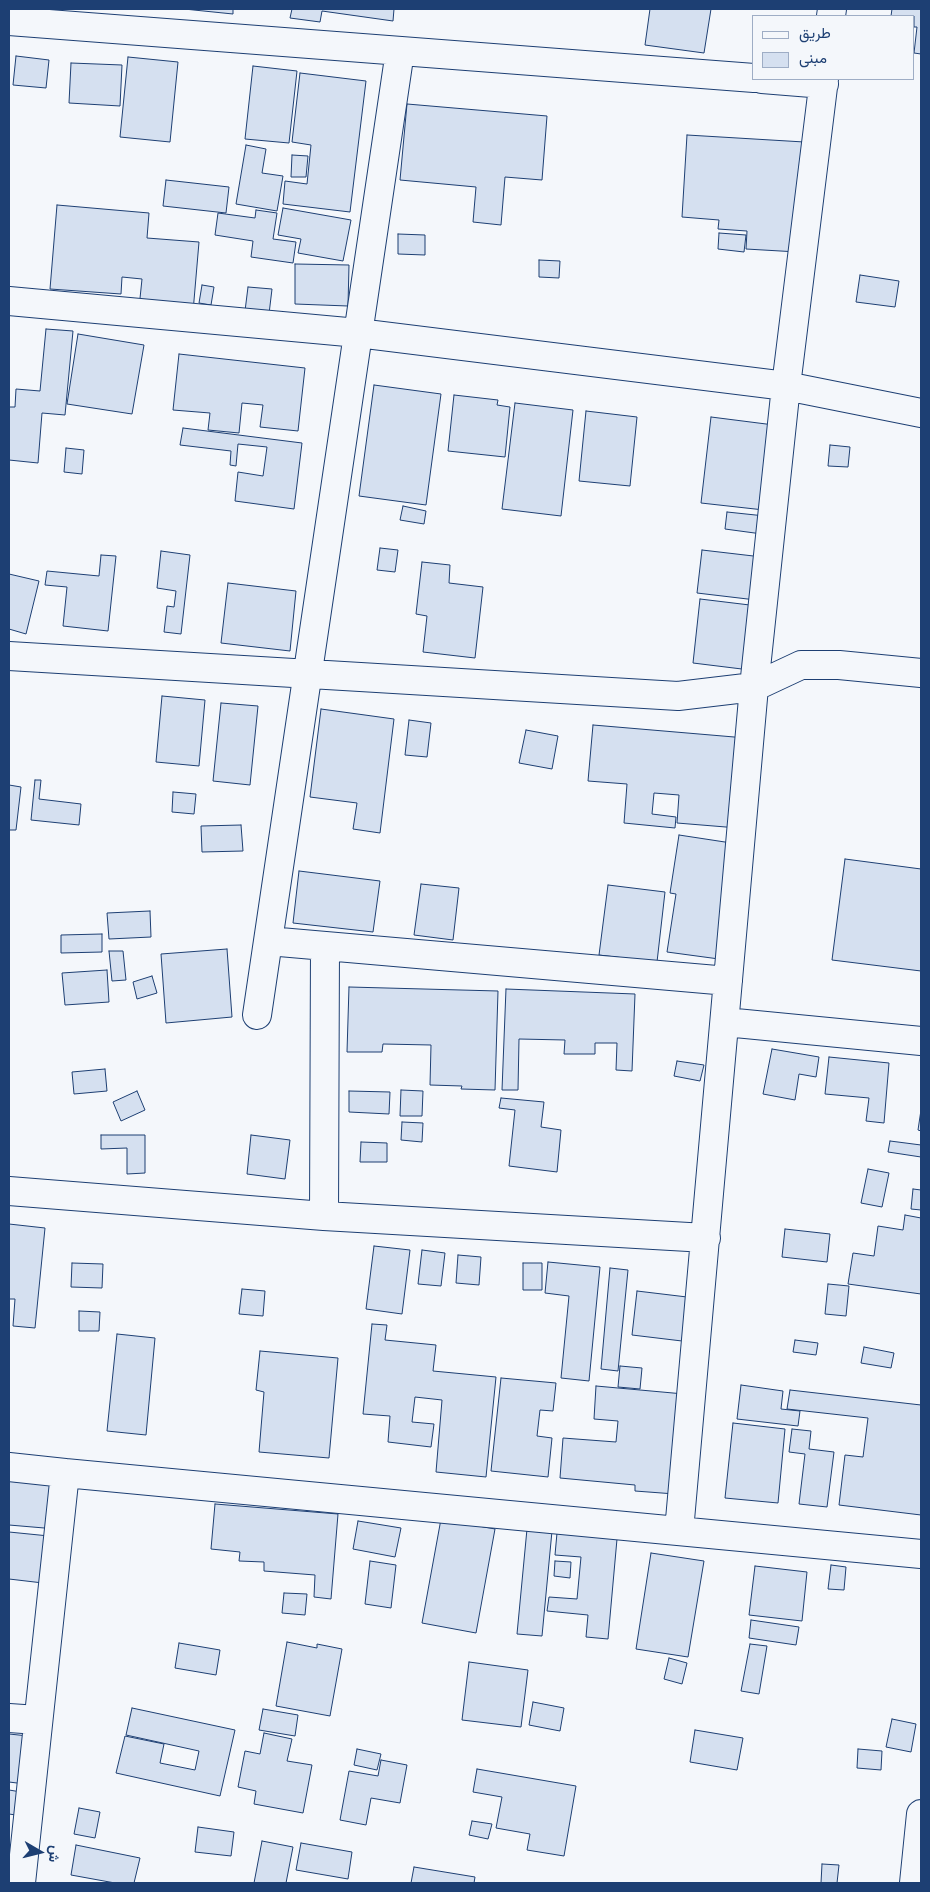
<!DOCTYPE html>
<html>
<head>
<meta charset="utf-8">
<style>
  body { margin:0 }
  #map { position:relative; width:930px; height:1892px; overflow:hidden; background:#f4f7fb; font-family:Inter,Vazirmatn,sans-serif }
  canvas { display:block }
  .frame { position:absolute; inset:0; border:10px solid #1d3f73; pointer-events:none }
  .legend { position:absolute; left:752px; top:15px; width:162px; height:65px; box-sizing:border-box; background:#f4f7fb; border:1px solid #9eadc5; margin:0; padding:6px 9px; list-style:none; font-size:15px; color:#1d3f73 }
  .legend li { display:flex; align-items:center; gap:10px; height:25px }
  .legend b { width:25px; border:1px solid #9eadc5 }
  .north { position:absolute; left:15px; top:1827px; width:50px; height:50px; -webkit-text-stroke:4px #f4f7fb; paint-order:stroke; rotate:98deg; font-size:14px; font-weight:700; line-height:20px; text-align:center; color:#1d3f73 }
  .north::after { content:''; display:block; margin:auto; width:18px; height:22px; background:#1d3f73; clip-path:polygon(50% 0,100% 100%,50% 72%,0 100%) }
</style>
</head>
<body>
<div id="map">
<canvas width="930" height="1892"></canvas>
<div class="frame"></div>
<ul class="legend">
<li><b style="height:6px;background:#f4f7fb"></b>طريق</li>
<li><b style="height:14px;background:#d5e0f0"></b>مبنى</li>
</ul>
<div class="north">ش</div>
</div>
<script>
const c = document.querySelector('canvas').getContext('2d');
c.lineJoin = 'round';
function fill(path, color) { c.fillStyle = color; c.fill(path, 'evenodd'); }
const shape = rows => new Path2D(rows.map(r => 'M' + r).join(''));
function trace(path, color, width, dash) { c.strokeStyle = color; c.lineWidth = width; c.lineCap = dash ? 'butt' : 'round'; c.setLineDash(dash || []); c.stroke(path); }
const building = shape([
  [184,9,233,9,233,14,184,9],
  [292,9,394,9,393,21,322,11,320,22,290,18,292,9],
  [650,9,711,9,704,53,645,45,650,9],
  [892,9,921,9,921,54,914,53,917,27,914,27,914,16,891,16,892,9],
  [16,56,49,60,46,88,13,85,16,56],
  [128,57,178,62,170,142,120,137,128,57],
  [71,63,122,65,120,106,69,103,71,63],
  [253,66,297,71,289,143,245,139,253,66],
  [300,73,366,81,350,212,283,204,285,181,307,184,311,145,292,142,300,73],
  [407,104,547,116,542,180,505,177,501,225,473,222,476,187,400,180,407,104],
  [687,135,821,143,815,253,746,249,747,231,718,229,719,220,682,217,687,135],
  [246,145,266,149,262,173,283,176,277,211,236,204,246,145],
  [292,155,308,156,306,177,291,177,292,155],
  [166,180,229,187,226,213,163,206,166,180],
  [57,205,149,213,147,238,199,242,193,312,139,308,142,279,122,277,121,294,50,289,57,205],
  [283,208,351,220,343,261,298,253,301,239,278,235,283,208],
  [256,210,277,213,273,239,296,242,293,263,251,257,253,241,215,235,218,213,255,218,256,210],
  [719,233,746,235,744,252,718,249,719,233],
  [398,234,425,235,425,255,398,254,398,234],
  [539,260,560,261,559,278,539,277,539,260],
  [295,264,349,265,348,306,295,304,295,264],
  [860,275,899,281,895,307,856,302,860,275],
  [202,285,214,287,211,305,199,303,202,285],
  [248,287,272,289,269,314,245,311,248,287],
  [46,329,73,331,65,415,42,413,38,463,9,460,9,407,15,407,16,389,40,391,46,329],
  [78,334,144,345,132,414,67,404,78,334],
  [179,354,305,368,298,431,260,427,263,405,242,403,239,433,208,430,210,413,173,410,179,354],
  [374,385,441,394,426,505,359,496,374,385],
  [454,395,498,400,497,405,510,407,505,457,448,451,454,395],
  [515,403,573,410,561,516,502,509,515,403],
  [586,411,637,417,630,486,579,481,586,411],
  [711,417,774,425,764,510,701,503,711,417],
  [183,428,302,443,294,509,235,501,238,472,263,476,267,447,238,444,236,466,230,465,231,451,180,445,183,428],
  [830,445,850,447,848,467,828,466,830,445],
  [66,448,84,450,82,474,64,472,66,448],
  [403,506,426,511,424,524,400,520,403,506],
  [727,512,765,516,762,534,725,529,727,512],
  [380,548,398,550,395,572,377,570,380,548],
  [702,550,762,557,756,600,697,593,702,550],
  [161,551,190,555,181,634,164,632,167,606,174,607,176,591,157,588,161,551],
  [101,555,116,556,108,631,63,626,67,587,45,585,47,571,99,576,101,555],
  [422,562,450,565,449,583,483,587,475,658,423,652,427,616,416,614,422,562],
  [9,574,39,581,26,634,9,629,9,574],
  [228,583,296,591,290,651,221,643,228,583],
  [700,599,758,606,750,670,693,663,700,599],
  [162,696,205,700,199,766,156,762,162,696],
  [221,703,258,706,250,785,213,781,221,703],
  [321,709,394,719,380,833,353,829,357,803,310,797,321,709],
  [409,720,431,723,427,757,405,755,409,720],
  [593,725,746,738,738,828,677,823,679,795,654,793,652,814,676,817,675,828,624,823,627,784,588,781,593,725],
  [526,730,558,736,552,769,519,763,526,730],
  [35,780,41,780,39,799,81,804,79,825,31,820,35,780],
  [9,785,21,787,16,830,9,830,9,785],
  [173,792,196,794,194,814,172,812,173,792],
  [241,825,243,851,202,852,201,826,241,825],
  [679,835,738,844,719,959,667,952,676,894,670,893,679,835],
  [845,859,921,869,921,971,832,960,845,859],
  [299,871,380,881,373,932,293,923,299,871],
  [421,884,459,888,453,940,414,935,421,884],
  [608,885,665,892,657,962,599,955,608,885],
  [150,911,151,937,109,939,107,913,150,911],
  [102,934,102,952,61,953,61,935,102,934],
  [227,949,232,1017,166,1023,161,954,227,949],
  [109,951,123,951,126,980,112,981,109,951],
  [107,970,109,1002,65,1005,62,973,107,970],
  [152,976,157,993,137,999,133,982,152,976],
  [349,987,498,991,495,1090,461,1089,462,1086,430,1085,431,1045,383,1044,382,1052,347,1052,349,987],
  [506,989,635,994,632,1071,616,1070,617,1043,595,1043,595,1054,564,1054,565,1040,519,1039,518,1090,502,1090,506,989],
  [772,1049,819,1057,816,1077,799,1074,795,1100,763,1094,772,1049],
  [829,1057,889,1063,884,1123,866,1121,869,1098,825,1094,829,1057],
  [677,1061,704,1065,700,1081,674,1076,677,1061],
  [105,1069,107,1091,74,1094,72,1072,105,1069],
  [401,1090,423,1091,422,1116,400,1116,401,1090],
  [137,1091,145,1110,121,1121,113,1102,137,1091],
  [349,1091,390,1092,389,1114,349,1112,349,1091],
  [501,1098,544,1102,541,1127,561,1130,557,1172,509,1166,515,1110,499,1108,501,1098],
  [921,1110,921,1131,918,1130,921,1110],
  [402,1122,423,1123,422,1142,401,1140,402,1122],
  [101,1135,145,1135,145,1173,127,1174,127,1148,101,1149,101,1135],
  [251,1135,290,1140,285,1179,247,1174,251,1135],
  [890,1141,921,1145,921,1157,888,1152,890,1141],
  [361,1142,387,1143,387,1162,360,1162,361,1142],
  [868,1169,889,1173,882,1207,861,1203,868,1169],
  [913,1189,921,1190,921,1210,911,1209,913,1189],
  [905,1215,921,1218,921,1294,848,1284,853,1253,874,1256,878,1226,903,1230,905,1215],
  [9,1224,45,1228,35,1328,13,1326,15,1299,9,1299,9,1224],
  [785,1229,830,1234,827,1262,782,1257,785,1229],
  [374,1246,410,1250,402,1314,366,1309,374,1246],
  [422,1250,445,1253,441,1286,418,1284,422,1250],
  [458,1255,481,1257,479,1285,456,1283,458,1255],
  [548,1262,600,1267,589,1381,561,1378,569,1296,545,1293,548,1262],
  [72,1263,103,1264,102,1288,71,1287,72,1263],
  [523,1263,542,1263,542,1290,523,1290,523,1263],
  [610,1268,628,1270,618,1371,601,1369,610,1268],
  [828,1284,849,1286,846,1316,825,1314,828,1284],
  [242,1289,265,1291,263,1316,239,1314,242,1289],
  [637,1291,687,1297,682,1341,632,1335,637,1291],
  [79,1311,100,1312,99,1331,79,1331,79,1311],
  [372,1324,387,1325,385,1340,436,1345,433,1371,496,1377,486,1477,436,1472,442,1400,415,1397,412,1422,434,1424,431,1447,388,1442,390,1416,363,1414,372,1324],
  [117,1334,155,1338,146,1435,107,1431,117,1334],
  [795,1340,818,1343,816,1355,793,1352,795,1340],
  [864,1347,894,1353,891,1368,861,1363,864,1347],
  [260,1351,338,1358,329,1458,259,1452,264,1392,256,1390,260,1351],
  [620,1366,642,1368,640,1389,618,1387,620,1366],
  [501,1378,556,1383,553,1411,540,1410,537,1436,552,1438,548,1477,491,1471,501,1378],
  [741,1385,783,1391,781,1409,800,1411,798,1426,737,1419,741,1385],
  [596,1386,684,1394,675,1494,635,1491,635,1485,560,1478,563,1438,616,1442,618,1421,594,1419,596,1386],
  [790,1390,921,1405,921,1515,839,1505,845,1455,863,1457,868,1418,787,1409,790,1390],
  [733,1423,785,1429,778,1503,725,1498,733,1423],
  [792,1429,811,1431,809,1449,834,1452,827,1507,799,1504,805,1454,789,1452,792,1429],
  [9,1481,60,1486,56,1529,9,1525,9,1481],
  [215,1504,338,1514,331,1599,314,1597,315,1575,264,1571,264,1562,239,1561,240,1552,211,1549,215,1504],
  [441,1519,495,1529,476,1633,422,1623,441,1519],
  [358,1521,401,1528,395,1557,353,1549,358,1521],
  [527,1529,552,1531,542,1636,517,1634,527,1529],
  [9,1532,49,1536,43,1583,9,1579,9,1532],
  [557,1533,617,1539,608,1639,586,1637,588,1615,547,1611,549,1597,577,1599,581,1557,555,1555,557,1533],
  [651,1553,704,1561,688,1657,636,1649,651,1553],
  [370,1561,396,1565,391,1608,365,1604,370,1561],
  [555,1561,571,1562,570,1578,554,1576,555,1561],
  [831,1565,846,1567,844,1590,828,1589,831,1565],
  [755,1566,807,1572,802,1621,749,1615,755,1566],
  [284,1593,307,1594,305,1615,282,1613,284,1593],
  [751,1620,799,1627,796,1645,749,1638,751,1620],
  [287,1642,317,1648,317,1644,342,1649,330,1716,276,1706,287,1642],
  [179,1643,220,1650,216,1675,175,1668,179,1643],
  [750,1644,767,1646,759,1694,741,1691,750,1644],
  [669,1658,687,1663,682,1684,664,1679,669,1658],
  [469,1662,528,1670,521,1727,462,1720,469,1662],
  [533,1702,564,1708,560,1731,529,1725,533,1702],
  [132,1708,235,1730,220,1796,116,1773,125,1736,164,1744,160,1763,195,1770,199,1751,126,1735,132,1708],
  [263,1709,298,1715,295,1736,259,1730,263,1709],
  [892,1719,916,1724,911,1752,886,1747,892,1719],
  [695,1730,743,1738,737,1770,690,1762,695,1730],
  [264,1733,292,1739,287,1761,312,1765,303,1813,254,1804,256,1791,238,1787,245,1751,260,1754,264,1733],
  [9,1734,38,1737,33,1785,9,1782,9,1734],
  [357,1749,381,1754,377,1770,354,1765,357,1749],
  [858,1749,882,1751,881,1770,857,1768,858,1749],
  [381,1760,407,1765,400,1803,371,1798,366,1825,340,1820,349,1771,378,1776,381,1760],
  [477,1769,576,1786,564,1856,527,1850,530,1834,496,1828,502,1797,473,1792,477,1769],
  [9,1790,33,1794,29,1817,9,1814,9,1790],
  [79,1808,100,1812,95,1838,74,1834,79,1808],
  [472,1821,492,1824,488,1839,469,1835,472,1821],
  [198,1827,234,1832,231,1856,195,1852,198,1827],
  [262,1841,293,1847,286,1883,254,1883,262,1841],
  [301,1843,352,1852,348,1879,296,1870,301,1843],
  [76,1845,140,1858,134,1883,115,1883,71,1875,76,1845],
  [822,1864,839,1865,837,1883,821,1883,822,1864],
  [414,1867,475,1877,474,1883,411,1883,414,1867]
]);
fill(building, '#d5e0f0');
trace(building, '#1d3f73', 1);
const minor = shape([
  [831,16,832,9],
  [9,21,754,78],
  [762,79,824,84],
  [9,301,358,333,786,386,921,413],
  [9,656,678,696,754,687,801,665,839,665,921,673],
  [268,941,728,981],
  [257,1015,400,51],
  [725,1022,921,1041],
  [9,1191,324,1216,706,1238],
  [324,1216,325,946],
  [9,1467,65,1473],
  [679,1531,754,687,786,386,824,79],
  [9,1718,38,1720],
  [21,1883,65,1473,921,1554],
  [914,1883,921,1814]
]);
trace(minor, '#1d3f73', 30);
trace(minor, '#f4f7fb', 28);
</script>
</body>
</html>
